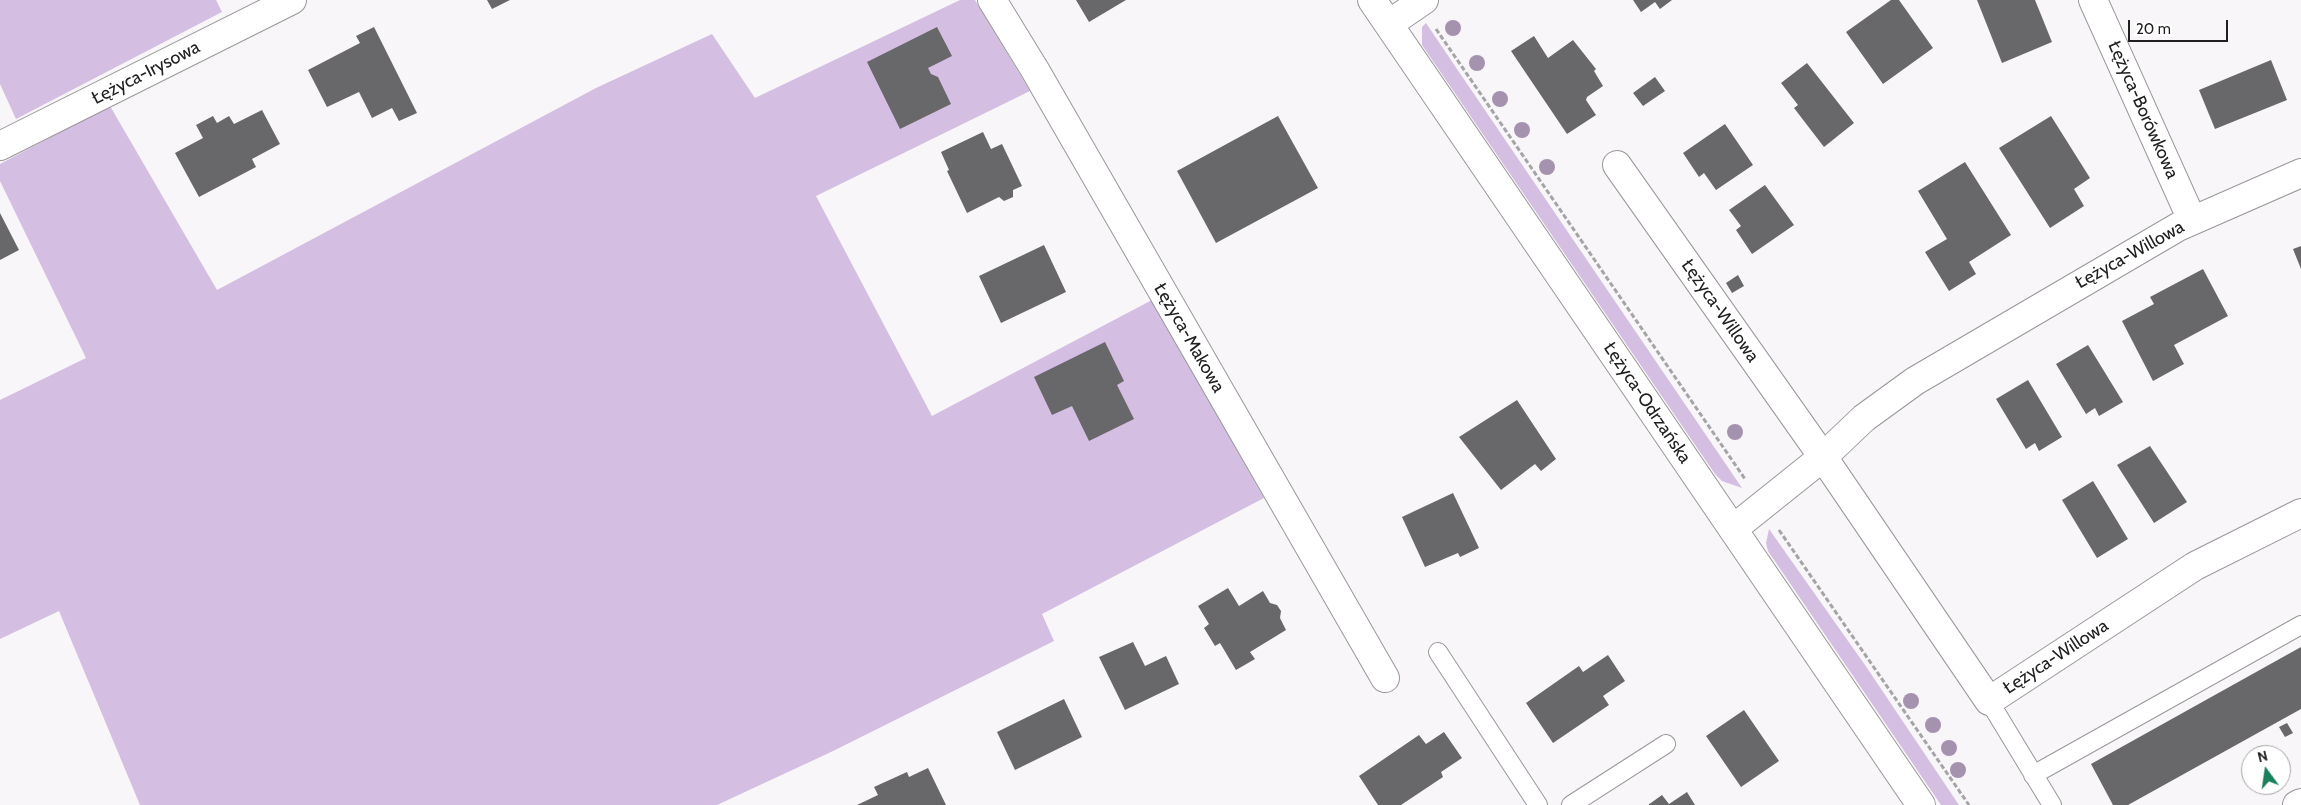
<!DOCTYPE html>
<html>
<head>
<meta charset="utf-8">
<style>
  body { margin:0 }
  #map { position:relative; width:2301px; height:805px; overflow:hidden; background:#f8f6f9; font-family:Cabin,sans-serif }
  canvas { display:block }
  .north { position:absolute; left:2241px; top:745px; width:50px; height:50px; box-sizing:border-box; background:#fff; border:1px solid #a6a6a6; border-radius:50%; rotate:346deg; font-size:14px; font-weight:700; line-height:20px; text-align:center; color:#202021 }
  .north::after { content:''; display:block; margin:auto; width:18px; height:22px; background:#18805a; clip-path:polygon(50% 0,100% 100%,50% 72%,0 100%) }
  .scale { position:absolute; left:2128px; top:20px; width:100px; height:22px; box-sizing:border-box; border:2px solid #202021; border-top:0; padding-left:6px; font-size:15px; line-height:18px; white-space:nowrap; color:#202021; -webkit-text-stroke:4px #fff; paint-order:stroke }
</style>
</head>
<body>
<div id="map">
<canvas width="2301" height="805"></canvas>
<div class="north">N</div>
<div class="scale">20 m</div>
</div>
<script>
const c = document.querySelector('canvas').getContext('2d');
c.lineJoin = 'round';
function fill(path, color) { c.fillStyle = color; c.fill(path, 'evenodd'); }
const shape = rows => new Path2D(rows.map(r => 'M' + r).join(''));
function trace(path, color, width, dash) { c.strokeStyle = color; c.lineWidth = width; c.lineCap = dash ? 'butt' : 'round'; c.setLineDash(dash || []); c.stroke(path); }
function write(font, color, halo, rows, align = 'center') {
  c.font = font + ' Cabin,sans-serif'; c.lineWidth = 5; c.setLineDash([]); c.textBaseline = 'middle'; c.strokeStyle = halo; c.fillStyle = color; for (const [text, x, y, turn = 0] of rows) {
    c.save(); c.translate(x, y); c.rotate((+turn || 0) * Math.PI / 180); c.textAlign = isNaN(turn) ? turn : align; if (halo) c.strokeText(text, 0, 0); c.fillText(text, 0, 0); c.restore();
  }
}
fill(shape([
  [0,0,216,0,222,12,16,119,0,84],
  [960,0,975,0,1030,91,816,196,932,416,1152,300,1264,498,1042,614,1054,641,831,752,717,805,140,805,59,611,0,639,0,400,86,358,0,181,0,164,110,106,217,290,596,88,712,34,755,98],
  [1426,23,1457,69,1742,488,1722,481,1715,474,1422,45,1422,27],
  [1769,529,1865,665,1959,805,1941,805,1768,551,1766,543]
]), '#d4bee1');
fill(shape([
  [487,0,510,0,492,9],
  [1076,0,1126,0,1089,22],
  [1633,0,1672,0,1660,9,1655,2,1641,12],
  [1891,0,1899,0,1933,48,1883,84,1846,32],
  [1977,0,2035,0,2052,42,2002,63],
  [374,27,417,113,399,121,392,108,372,118,359,92,327,107,308,70,360,43,356,36],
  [937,27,952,56,928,68,931,74,938,77,951,104,900,129,867,62],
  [1534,36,1548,58,1573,40,1596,69,1594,71,1603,86,1587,97,1586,100,1596,115,1567,134,1511,51],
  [2271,60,2287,100,2215,129,2199,90],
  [1807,63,1854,123,1824,147,1794,108,1798,105,1781,83],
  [1655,77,1665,91,1643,106,1633,93],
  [262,110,280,144,252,159,256,167,199,197,175,153,203,138,196,125,213,116,217,123,229,116,234,124],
  [1278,116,1318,188,1216,243,1177,171],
  [2051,116,2090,178,2074,189,2084,206,2050,228,1999,148],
  [1725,124,1753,165,1716,190,1704,173,1699,177,1683,153],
  [983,132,991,149,1002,144,1022,186,1013,190,1013,197,1004,201,999,197,967,213,947,171,949,170,941,152],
  [1965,162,2011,235,1969,262,1976,274,1949,291,1925,252,1947,239,1918,191],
  [1765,185,1794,225,1752,254,1736,230,1741,226,1729,210],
  [0,213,19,250,0,260],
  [1044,245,1066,292,1001,323,979,276],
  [2301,246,2301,269,2293,249],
  [2203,269,2228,316,2174,345,2184,364,2153,381,2122,321,2154,304,2150,297],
  [1738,275,1744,286,1732,293,1726,283],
  [1105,342,1124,381,1117,385,1134,419,1089,441,1072,406,1052,415,1034,377],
  [2088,345,2123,402,2099,416,2095,408,2086,414,2056,364],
  [2028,380,2062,437,2039,451,2035,443,2026,449,1996,399],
  [1517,400,1556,459,1541,471,1535,464,1501,490,1459,437],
  [2150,446,2187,502,2154,523,2117,465],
  [2093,481,2128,539,2097,558,2062,500],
  [1453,493,1479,548,1460,557,1458,553,1425,567,1402,517],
  [1228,588,1239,606,1263,591,1270,603,1277,605,1281,611,1280,618,1286,630,1250,652,1255,659,1236,670,1220,643,1215,646,1204,628,1209,624,1198,606],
  [1133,642,1145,666,1166,656,1179,684,1125,710,1099,657],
  [2301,647,2301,709,2128,805,2113,805,2091,764],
  [1608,655,1625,681,1603,696,1609,705,1553,743,1526,703,1579,666,1583,672],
  [1064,699,1082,737,1015,770,997,732],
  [1744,710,1779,761,1741,787,1706,736],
  [2287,723,2293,733,2285,737,2279,727],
  [1444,732,1462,758,1441,772,1443,777,1401,805,1378,805,1359,776,1419,735,1426,744],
  [928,768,946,805,857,805,878,795,874,787,907,772,909,777],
  [1687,792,1695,805,1648,805,1662,795,1669,804]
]), '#68676a');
const service = shape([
  [1438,652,1538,805],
  [1989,701,2052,805],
  [2033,775,2301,625],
  [1571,805,1666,744]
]);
const minor = shape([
  [992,0,1035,70,1385,678],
  [2093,0,2192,220],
  [1389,24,1424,0],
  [0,146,292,0],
  [1617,165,1823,457,1989,701,2195,566,2301,513],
  [1733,529,1823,457,1864,418,1915,381,2178,227,2301,173],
  [2297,805,2301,803]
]);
const secondary = shape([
  [1372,0,1921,805]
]);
trace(service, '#99979a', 20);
trace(minor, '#99979a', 30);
trace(secondary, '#99979a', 30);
trace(shape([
  [1436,29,1745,479],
  [1779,530,1969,805]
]), '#a6a4a7', 3, [5, 2.5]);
trace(service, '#fff', 18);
trace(minor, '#fff', 28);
trace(secondary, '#fff', 28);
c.fillStyle = '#a492ae';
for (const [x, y] of [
  [1453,28],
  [1477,63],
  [1500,99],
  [1522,130],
  [1547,167],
  [1735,432],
  [1911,701],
  [1933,725],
  [1949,748],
  [1958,770]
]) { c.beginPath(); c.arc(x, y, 8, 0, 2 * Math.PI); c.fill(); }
write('18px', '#202021', '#fff', [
  ["Łężyca-Irysowa",146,73,-27],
  ["Łężyca-Borówkowa",2143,110,66],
  ["Łężyca-Willowa",2130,255,-29],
  ["Łężyca-Willowa",1720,311,55],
  ["Łężyca-Makowa",1189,338,60],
  ["Łężyca-Odrzańska",1647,403,56],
  ["Łężyca-Willowa",2056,657,-33]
]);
</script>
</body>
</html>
